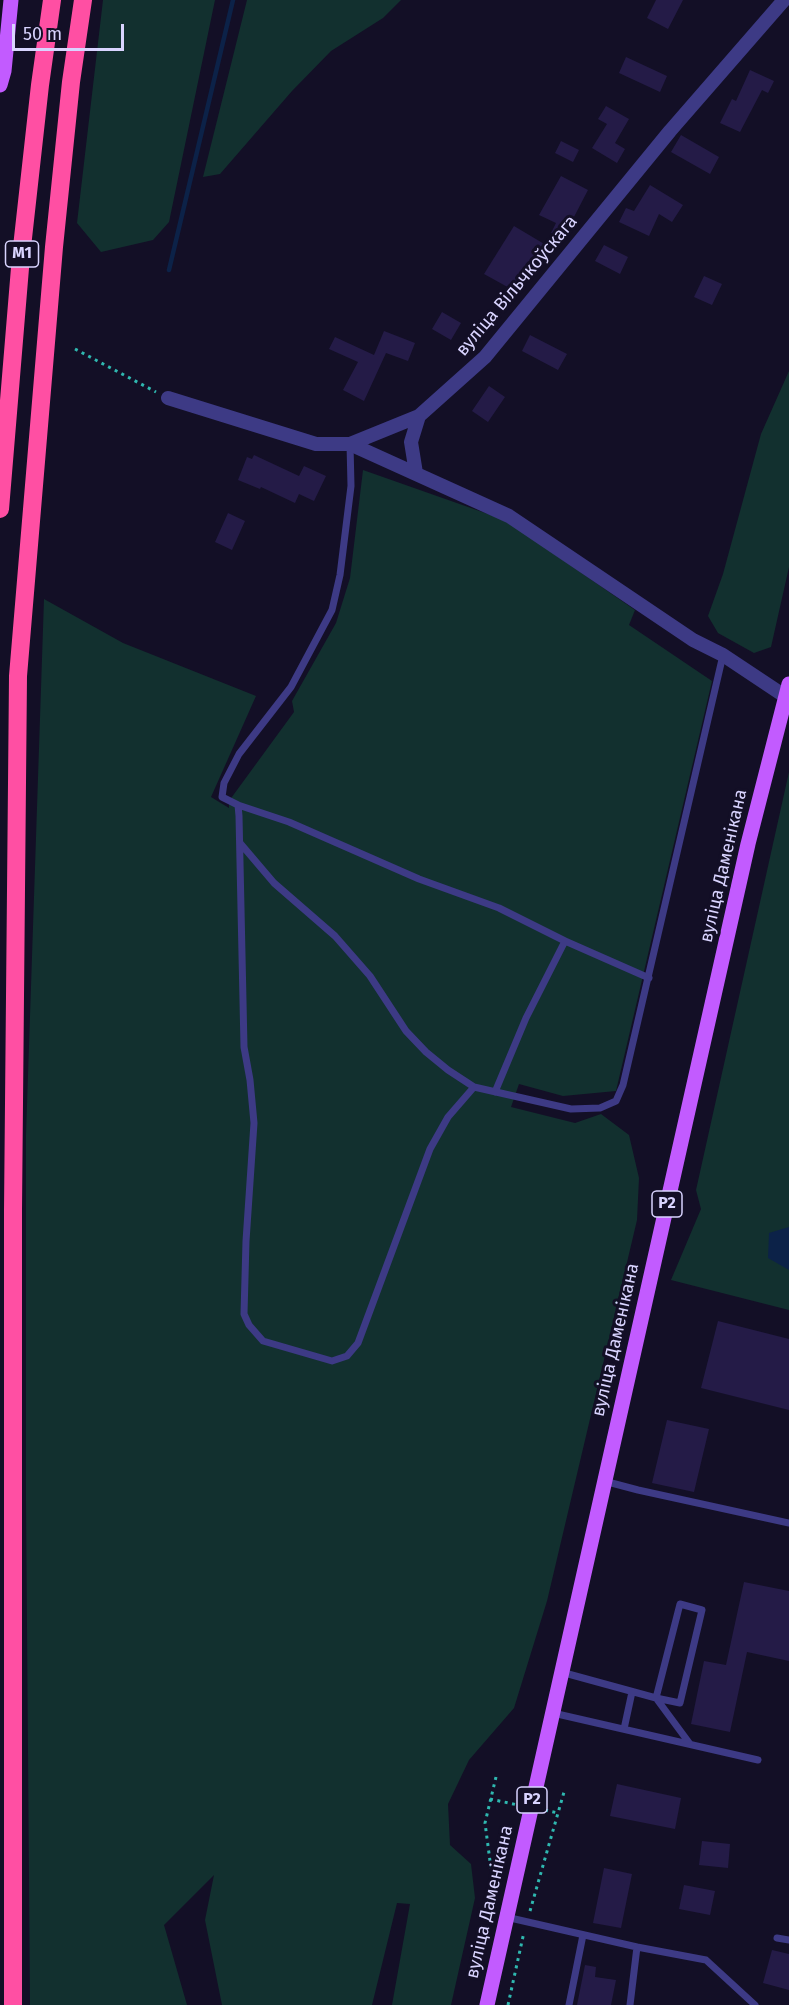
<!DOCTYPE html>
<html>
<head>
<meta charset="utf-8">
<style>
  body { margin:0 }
  #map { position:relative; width:789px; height:2005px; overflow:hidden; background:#130f26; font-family:"Fira Sans",sans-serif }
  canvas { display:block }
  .scale { position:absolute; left:12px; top:24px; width:112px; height:27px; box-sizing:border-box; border:3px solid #d9d4ff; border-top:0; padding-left:8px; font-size:18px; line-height:21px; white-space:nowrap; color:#d9d4ff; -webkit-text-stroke:4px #130f26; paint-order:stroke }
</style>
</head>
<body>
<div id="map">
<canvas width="789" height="2005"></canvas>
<div class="scale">50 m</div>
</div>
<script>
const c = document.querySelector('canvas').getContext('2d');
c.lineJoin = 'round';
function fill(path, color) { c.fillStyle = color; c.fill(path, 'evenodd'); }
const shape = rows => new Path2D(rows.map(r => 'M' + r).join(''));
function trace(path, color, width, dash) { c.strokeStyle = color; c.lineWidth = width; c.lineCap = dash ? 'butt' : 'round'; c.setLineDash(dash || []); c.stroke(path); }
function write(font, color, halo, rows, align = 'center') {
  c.font = font + ' "Fira Sans",sans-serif'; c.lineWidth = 6; c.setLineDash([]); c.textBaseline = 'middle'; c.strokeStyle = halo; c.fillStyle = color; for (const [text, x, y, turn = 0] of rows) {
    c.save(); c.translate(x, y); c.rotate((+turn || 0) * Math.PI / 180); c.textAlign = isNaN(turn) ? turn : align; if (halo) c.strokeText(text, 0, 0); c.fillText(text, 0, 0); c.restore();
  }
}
fill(shape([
  [103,0,215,0,169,222,153,240,101,252,77,223],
  [247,0,401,0,383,18,331,51,292,91,220,174,203,177],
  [789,371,789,567,771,647,754,653,718,633,708,616,723,574,761,434],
  [363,470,505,520,635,610,629,625,712,681,616,1091,563,1096,519,1084,511,1107,575,1123,601,1114,629,1135,639,1178,637,1220,547,1601,514,1708,469,1760,448,1804,450,1845,471,1864,475,1898,451,2005,392,2005,410,1904,397,1903,372,2005,222,2005,205,1920,214,1875,164,1925,187,2005,30,2005,26,1501,26,1135,44,599,123,643,256,696,211,797,229,808,229,801,294,712,292,701,336,623,350,578],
  [789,772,789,1310,671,1280,701,1209,696,1190]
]), '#12302f');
fill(shape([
  [789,1227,789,1270,768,1258,769,1233]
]), '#0c2248');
trace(shape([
  [169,270,233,0]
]), '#0c2248', 4.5);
fill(shape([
  [656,0,683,0,668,29,647,18],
  [626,57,667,76,660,92,619,73],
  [750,70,774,81,768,93,762,90,740,132,720,123,732,99,736,101],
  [606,106,629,119,615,143,625,149,617,163,592,148,607,124,598,119],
  [681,135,719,157,710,174,671,152],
  [561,141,579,150,573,162,555,153],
  [561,176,588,190,563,238,551,233,556,223,539,215],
  [650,185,683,205,672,222,659,214,649,236,619,222,626,208,634,211],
  [514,226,551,248,541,265,531,259,513,290,484,274],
  [604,245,628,257,620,274,595,261],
  [704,276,722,284,712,305,694,297],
  [442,312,461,323,451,340,432,329],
  [384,331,415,343,408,361,386,353,364,401,343,390,358,362,329,349,335,337,374,355],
  [530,335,567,354,558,370,522,351],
  [489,386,505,397,488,422,472,411],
  [254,455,299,476,304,466,326,476,314,501,299,494,295,503,261,487,260,489,238,480,247,457,252,459],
  [228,513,245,521,232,550,215,542],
  [718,1321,789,1339,789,1410,701,1388],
  [667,1420,709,1429,694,1492,652,1483],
  [744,1582,789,1591,789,1661,747,1652,730,1732,691,1724,704,1661,726,1665],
  [617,1784,681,1798,675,1829,610,1816],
  [702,1841,730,1844,728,1868,699,1865],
  [604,1868,632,1874,621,1928,593,1923],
  [684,1885,715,1891,710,1915,679,1909],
  [772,1950,789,1954,789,1990,763,1983],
  [585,1965,596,1967,595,1977,616,1980,611,2005,577,2005]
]), '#241b47');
trace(shape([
  [75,349,156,392],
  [496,1777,485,1823,493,1884,499,1885],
  [490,1799,518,1805],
  [545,1810,558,1813],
  [530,1911,564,1792],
  [508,2005,524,1932]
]), '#2fb8b0', 3, [3, 4.5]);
trace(shape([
  [350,444,351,486,340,575,332,610,291,687,239,754,224,783,222,797,238,805,239,816,244,1047,250,1080,254,1123,246,1241,244,1314,249,1325,263,1341,332,1361,347,1356,358,1343,430,1149,448,1117,474,1087,571,1109,600,1108,616,1101,623,1085,723,655],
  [238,805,289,822,419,879,499,908,565,941],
  [240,843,274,883,335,936,370,976,406,1031,426,1052,448,1070,474,1087],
  [495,1092,526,1018,565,941,649,978],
  [604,1481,638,1490,789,1523],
  [561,1672,656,1698,680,1604,702,1610,680,1703,656,1698],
  [656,1698,690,1744],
  [553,1713,758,1760],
  [624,1729,632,1692],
  [506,1917,637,1947,630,2005],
  [777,1938,789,1940],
  [637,1947,706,1960,755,2005],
  [569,2005,583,1935]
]), '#3d3a85', 7);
trace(shape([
  [168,398,316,444,350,444,419,416,485,357,670,131,784,0],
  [350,444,509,516,693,640,723,655,786,697],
  [416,473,411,442,419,416]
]), '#3d3a85', 14);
trace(shape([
  [0,85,4,71,11,0],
  [487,2005,748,844,789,684]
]), '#c25bff', 15);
trace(shape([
  [0,509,21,256,40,85,52,0],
  [13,2005,13,1209,18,676,54,247,71,82,83,0]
]), '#ff4fa3', 18);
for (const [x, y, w] of [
  [22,254,33],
  [667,1204,30],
  [532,1800,30]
]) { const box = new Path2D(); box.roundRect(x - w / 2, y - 13, w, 26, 4.5); c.fillStyle = '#130f26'; c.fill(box); trace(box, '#d9d4ff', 1.5); }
write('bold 16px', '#d9d4ff', null, [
  ["М1",22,254],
  ["Р2",667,1204],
  ["Р2",532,1800]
]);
write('18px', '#d9d4ff', '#130f26', [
  ["вуліца Вільчкоўскага",517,286,-50],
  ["вуліца Даменікана",724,866,-77],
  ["вуліца Даменікана",616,1340,-77],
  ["вуліца Даменікана",490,1902,-77]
]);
</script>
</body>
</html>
